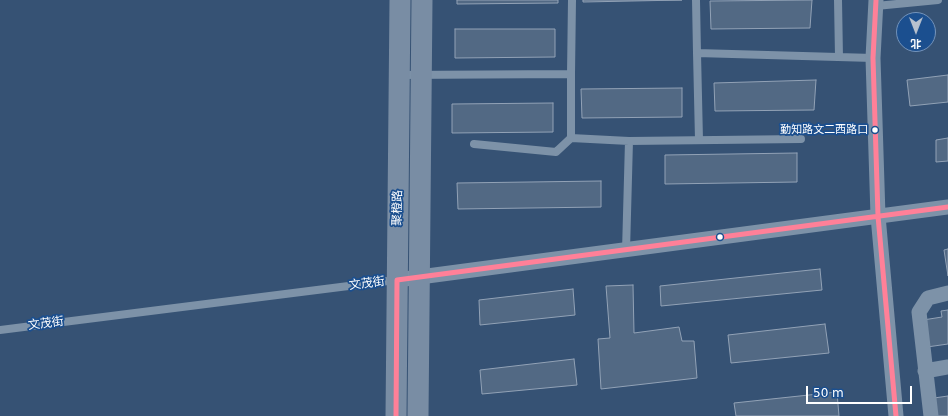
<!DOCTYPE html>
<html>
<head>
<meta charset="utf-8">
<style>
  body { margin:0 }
  #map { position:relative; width:948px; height:416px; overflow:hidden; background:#365274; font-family:"DejaVu Sans","Noto Sans SC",sans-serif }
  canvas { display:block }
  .north { position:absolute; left:896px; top:12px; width:40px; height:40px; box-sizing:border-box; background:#1b4f8f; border:1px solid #7695bc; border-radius:50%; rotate:180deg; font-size:11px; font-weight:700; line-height:16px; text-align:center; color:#fff }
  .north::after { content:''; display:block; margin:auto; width:14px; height:18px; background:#b9c2ce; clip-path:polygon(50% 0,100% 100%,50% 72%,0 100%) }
  .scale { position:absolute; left:806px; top:386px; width:106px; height:18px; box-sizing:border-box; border:2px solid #fff; border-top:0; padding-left:5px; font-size:12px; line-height:14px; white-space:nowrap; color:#fff; -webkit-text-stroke:3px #1b4f8f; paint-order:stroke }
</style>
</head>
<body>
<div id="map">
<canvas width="948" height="416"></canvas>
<div class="north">北</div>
<div class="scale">50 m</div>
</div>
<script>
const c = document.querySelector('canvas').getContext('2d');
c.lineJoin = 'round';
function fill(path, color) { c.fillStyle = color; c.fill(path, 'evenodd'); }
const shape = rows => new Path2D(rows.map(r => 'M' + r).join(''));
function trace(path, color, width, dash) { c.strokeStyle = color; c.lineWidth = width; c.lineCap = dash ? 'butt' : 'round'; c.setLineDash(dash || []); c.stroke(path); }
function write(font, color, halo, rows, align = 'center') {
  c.font = font + ' "DejaVu Sans","Noto Sans SC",sans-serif'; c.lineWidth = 3.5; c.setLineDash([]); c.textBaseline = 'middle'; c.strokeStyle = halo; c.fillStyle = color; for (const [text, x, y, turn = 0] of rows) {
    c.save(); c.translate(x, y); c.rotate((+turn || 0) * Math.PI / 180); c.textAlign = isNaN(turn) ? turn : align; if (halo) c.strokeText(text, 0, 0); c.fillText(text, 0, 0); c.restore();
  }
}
const building = shape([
  [457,0,558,0,558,3,457,4,457,0],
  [583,0,682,0,583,2,583,0],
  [812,0,810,28,711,29,710,1,812,0],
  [455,29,555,29,555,57,455,58,455,29],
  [948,75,948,102,910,106,907,80,948,75],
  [816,80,814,110,715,111,714,83,816,80],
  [682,88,682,117,582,118,581,89,682,88],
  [553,103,553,132,452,133,452,104,553,103],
  [948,138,948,161,936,162,936,140,948,138],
  [797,153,797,182,665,184,665,155,797,153],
  [601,181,601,207,458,209,457,183,601,181],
  [948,249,948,276,944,250,948,249],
  [820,269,822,290,661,306,660,286,820,269],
  [633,285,634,333,679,327,682,341,694,341,697,378,601,389,598,339,610,338,606,286,633,285],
  [573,289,575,315,480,325,479,300,573,289],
  [948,310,948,344,927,347,923,320,942,317,941,311,948,310],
  [825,324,829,353,731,363,728,335,825,324],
  [574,359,577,385,482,394,480,370,574,359],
  [837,392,839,416,736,416,734,403,837,392],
  [948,396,948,416,937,416,934,398,948,396]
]);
fill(building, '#526984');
trace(building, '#92a2b6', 1);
trace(shape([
  [696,0,697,53,873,58],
  [838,0,839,57],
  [876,6,938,0],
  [697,53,699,140],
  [571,74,572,0],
  [399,75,571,74,571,138],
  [474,144,556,152,571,138,629,141],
  [626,251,629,141,801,139],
  [0,330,396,280]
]), '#7d92a8', 8);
trace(shape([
  [876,0,873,58,878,216,896,416],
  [397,280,948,207],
  [925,371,948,367],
  [931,416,919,312,928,298,948,293]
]), '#7d92a8', 15);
trace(shape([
  [396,416,400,0],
  [418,416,422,0]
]), '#798da4', 21);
trace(shape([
  [876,0,873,58,878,216,896,416],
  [396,416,397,280,948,207]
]), '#ff8098', 5);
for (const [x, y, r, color] of [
  [875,130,3.5,"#fff"],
  [720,237,3.5,"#fff"]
]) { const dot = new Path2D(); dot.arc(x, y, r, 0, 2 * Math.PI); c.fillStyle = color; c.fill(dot); trace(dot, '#1b4f8f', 1.5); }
write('11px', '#fff', '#1b4f8f', [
  ["勤知路文二西路口",868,130]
], 'right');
write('12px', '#fff', '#1b4f8f', [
  ["聚橙路",398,208,-89],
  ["文茂街",367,284,-7],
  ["文茂街",46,324,-7]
]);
</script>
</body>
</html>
